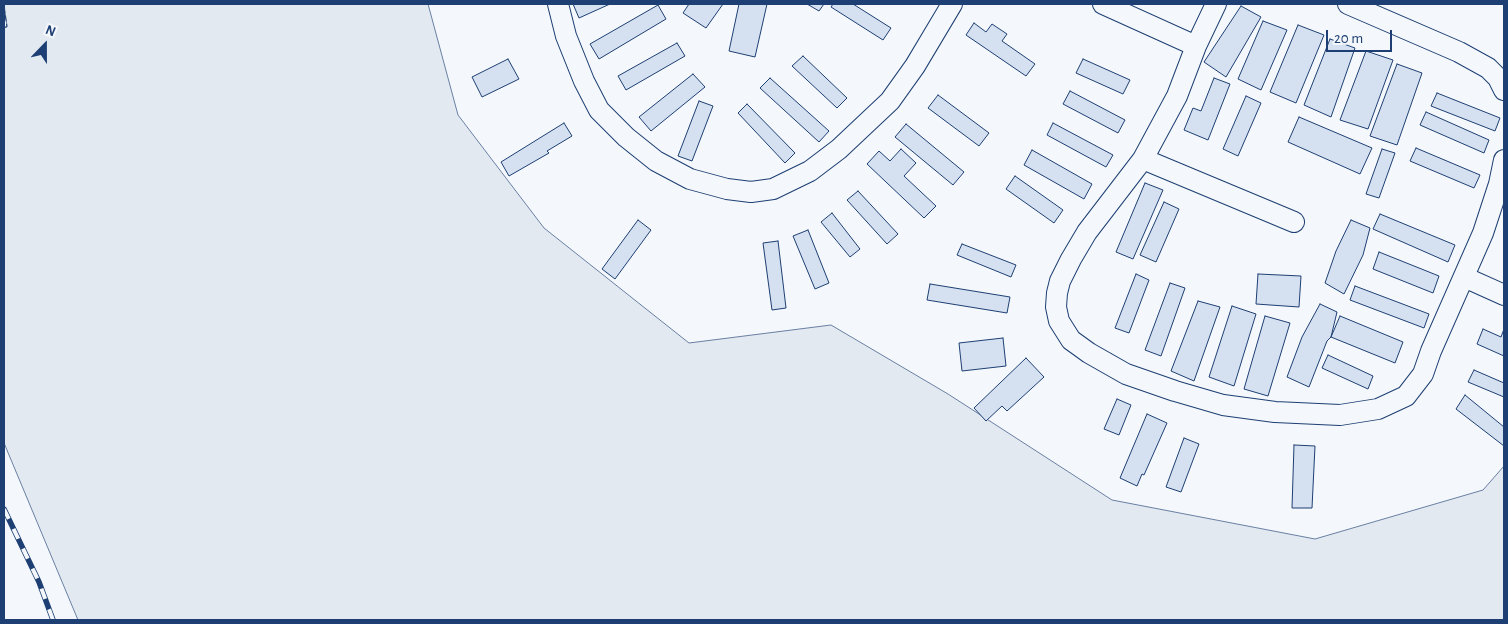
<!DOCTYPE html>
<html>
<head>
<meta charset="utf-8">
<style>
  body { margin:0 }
  #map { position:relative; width:1508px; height:624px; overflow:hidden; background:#f4f7fb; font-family:"Alegreya Sans",sans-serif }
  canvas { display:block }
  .frame { position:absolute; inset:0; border:5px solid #1d3f73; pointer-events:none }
  .north { position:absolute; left:20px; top:20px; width:50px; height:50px; -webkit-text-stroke:4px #f4f7fb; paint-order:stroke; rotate:22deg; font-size:14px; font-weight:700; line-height:20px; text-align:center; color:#1d3f73 }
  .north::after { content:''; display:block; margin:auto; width:18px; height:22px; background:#1d3f73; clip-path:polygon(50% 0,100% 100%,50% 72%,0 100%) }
  .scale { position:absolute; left:1326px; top:30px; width:66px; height:22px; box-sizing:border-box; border:2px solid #1d3f73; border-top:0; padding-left:6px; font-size:15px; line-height:18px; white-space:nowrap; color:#1d3f73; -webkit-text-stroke:4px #f4f7fb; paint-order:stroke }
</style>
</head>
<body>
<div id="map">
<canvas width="1508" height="624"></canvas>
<div class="frame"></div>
<div class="north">N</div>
<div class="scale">20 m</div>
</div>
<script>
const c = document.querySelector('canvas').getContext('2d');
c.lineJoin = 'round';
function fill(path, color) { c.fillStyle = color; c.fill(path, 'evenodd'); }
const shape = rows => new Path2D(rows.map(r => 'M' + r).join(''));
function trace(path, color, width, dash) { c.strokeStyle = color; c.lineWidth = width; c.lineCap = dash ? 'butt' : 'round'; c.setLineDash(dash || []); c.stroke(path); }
const green = shape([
  [4,4,428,4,458,115,544,228,689,343,831,325,948,394,1112,500,1315,539,1483,490,1504,466,1504,620,78,620,4,443,4,29,7,26,4,4]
]);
fill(green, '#e3e9f0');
trace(green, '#687fa3', 1);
const building = shape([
  [573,4,610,4,579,18,573,4],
  [689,4,723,4,706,28,683,13,689,4],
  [739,4,767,4,755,57,729,51,739,4],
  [807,4,824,4,819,11,807,4],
  [833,4,853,4,891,28,883,40,831,7,833,4],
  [658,5,666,19,599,59,590,44,658,5],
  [1241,6,1261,17,1226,77,1204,62,1241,6],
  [1263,21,1287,30,1261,90,1238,79,1263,21],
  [974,23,986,32,992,24,1007,34,1002,41,1035,64,1026,76,966,35,974,23],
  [1298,25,1324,35,1296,103,1270,92,1298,25],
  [1330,39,1355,48,1331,117,1304,105,1330,39],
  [677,43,685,56,626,90,618,76,677,43],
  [1366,51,1393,60,1368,129,1340,120,1366,51],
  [803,56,847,98,837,108,792,66,803,56],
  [508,59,519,79,482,97,472,77,508,59],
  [1083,59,1130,80,1123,94,1076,73,1083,59],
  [1397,64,1422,73,1397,145,1370,136,1397,64],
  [693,74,705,87,651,131,639,117,693,74],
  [770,78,829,131,819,142,760,88,770,78],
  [1214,78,1230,84,1208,140,1184,130,1193,108,1201,111,1214,78],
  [1070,91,1125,120,1118,133,1063,104,1070,91],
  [1437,93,1500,118,1495,131,1431,106,1437,93],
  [938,95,989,133,979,146,928,108,938,95],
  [1246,96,1261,103,1238,156,1223,149,1246,96],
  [699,101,713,106,692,161,678,156,699,101],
  [747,104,795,153,785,163,738,113,747,104],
  [1426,112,1489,140,1484,153,1420,125,1426,112],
  [1299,117,1372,148,1360,174,1288,142,1299,117],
  [564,123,572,136,547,151,549,153,509,176,501,162,564,123],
  [1053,123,1113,155,1106,167,1047,135,1053,123],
  [906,124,964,172,953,185,895,137,906,124],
  [1416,148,1480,175,1474,188,1410,161,1416,148],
  [901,149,916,163,904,176,936,206,924,218,867,164,879,151,890,161,901,149],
  [1382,149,1395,153,1379,198,1366,194,1382,149],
  [1032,150,1092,184,1084,199,1024,165,1032,150],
  [1015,176,1063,210,1054,223,1006,189,1015,176],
  [1145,183,1163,190,1133,259,1116,252,1145,183],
  [858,191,898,234,887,244,847,200,858,191],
  [1164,202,1179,209,1156,262,1140,255,1164,202],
  [832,213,860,249,850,257,821,222,832,213],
  [1380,214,1455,245,1448,262,1373,229,1380,214],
  [638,220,651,230,615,279,602,269,638,220],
  [1351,220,1370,228,1363,255,1344,294,1325,283,1336,251,1351,220],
  [808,230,829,283,815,289,793,236,808,230],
  [778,241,786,308,772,310,763,243,778,241],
  [962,244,1016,265,1011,277,957,255,962,244],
  [1379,252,1439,276,1433,293,1373,269,1379,252],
  [1136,274,1149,280,1129,333,1115,328,1136,274],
  [1258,274,1301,276,1299,307,1256,304,1258,274],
  [1170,283,1185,288,1161,356,1145,350,1170,283],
  [930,284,1010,297,1007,313,927,300,930,284],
  [1355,286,1429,314,1424,328,1350,300,1355,286],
  [1198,301,1220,307,1194,381,1171,371,1198,301],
  [1320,304,1337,312,1331,337,1327,341,1309,387,1287,377,1302,337,1320,304],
  [1232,306,1256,314,1234,386,1209,377,1232,306],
  [1265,316,1290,323,1268,396,1244,389,1265,316],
  [1340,316,1403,342,1395,363,1331,337,1340,316],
  [1483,329,1501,337,1504,329,1504,356,1477,344,1483,329],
  [1003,338,1006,366,962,371,959,343,1003,338],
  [1328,355,1373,376,1368,389,1322,368,1328,355],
  [1026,358,1044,377,1007,411,1002,406,986,421,974,408,1026,358],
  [1474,370,1504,383,1504,397,1468,382,1474,370],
  [1465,395,1504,427,1504,446,1456,409,1465,395],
  [1117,399,1131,405,1119,435,1104,429,1117,399],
  [1147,414,1167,423,1144,475,1142,474,1137,486,1120,478,1147,414],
  [1184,438,1199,444,1181,492,1166,487,1184,438],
  [1294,445,1315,446,1312,508,1292,508,1294,445]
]);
fill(building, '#d5e0f0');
trace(building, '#1d3f73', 1);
const minor = shape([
  [558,4,566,36,584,81,599,110,626,137,656,161,690,179,727,189,751,192,773,189,810,171,839,149,890,101,915,66,952,4],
  [1103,4,1196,46],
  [1216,4,1196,46,1177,96,1150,146,1143,159,1087,232,1071,259,1060,281,1057,293,1056,307,1059,321,1071,340,1089,353,1126,374,1175,391,1223,405,1275,412,1340,415,1378,409,1406,396,1423,374,1431,351,1483,233,1499,184,1504,160],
  [1348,4,1459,52,1488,68,1498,78,1504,90],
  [1143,159,1294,222],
  [1464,277,1504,295]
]);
trace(minor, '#1d3f73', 22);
trace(minor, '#f4f7fb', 20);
const rail = shape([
  [4,509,39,582,53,620]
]);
trace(rail, '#1d3f73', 5.5);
trace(rail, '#f4f7fb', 4, [11]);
trace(shape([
  [4,7,7,27,4,27]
]), '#1d3f73', 1, [6, 2.5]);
</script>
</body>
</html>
